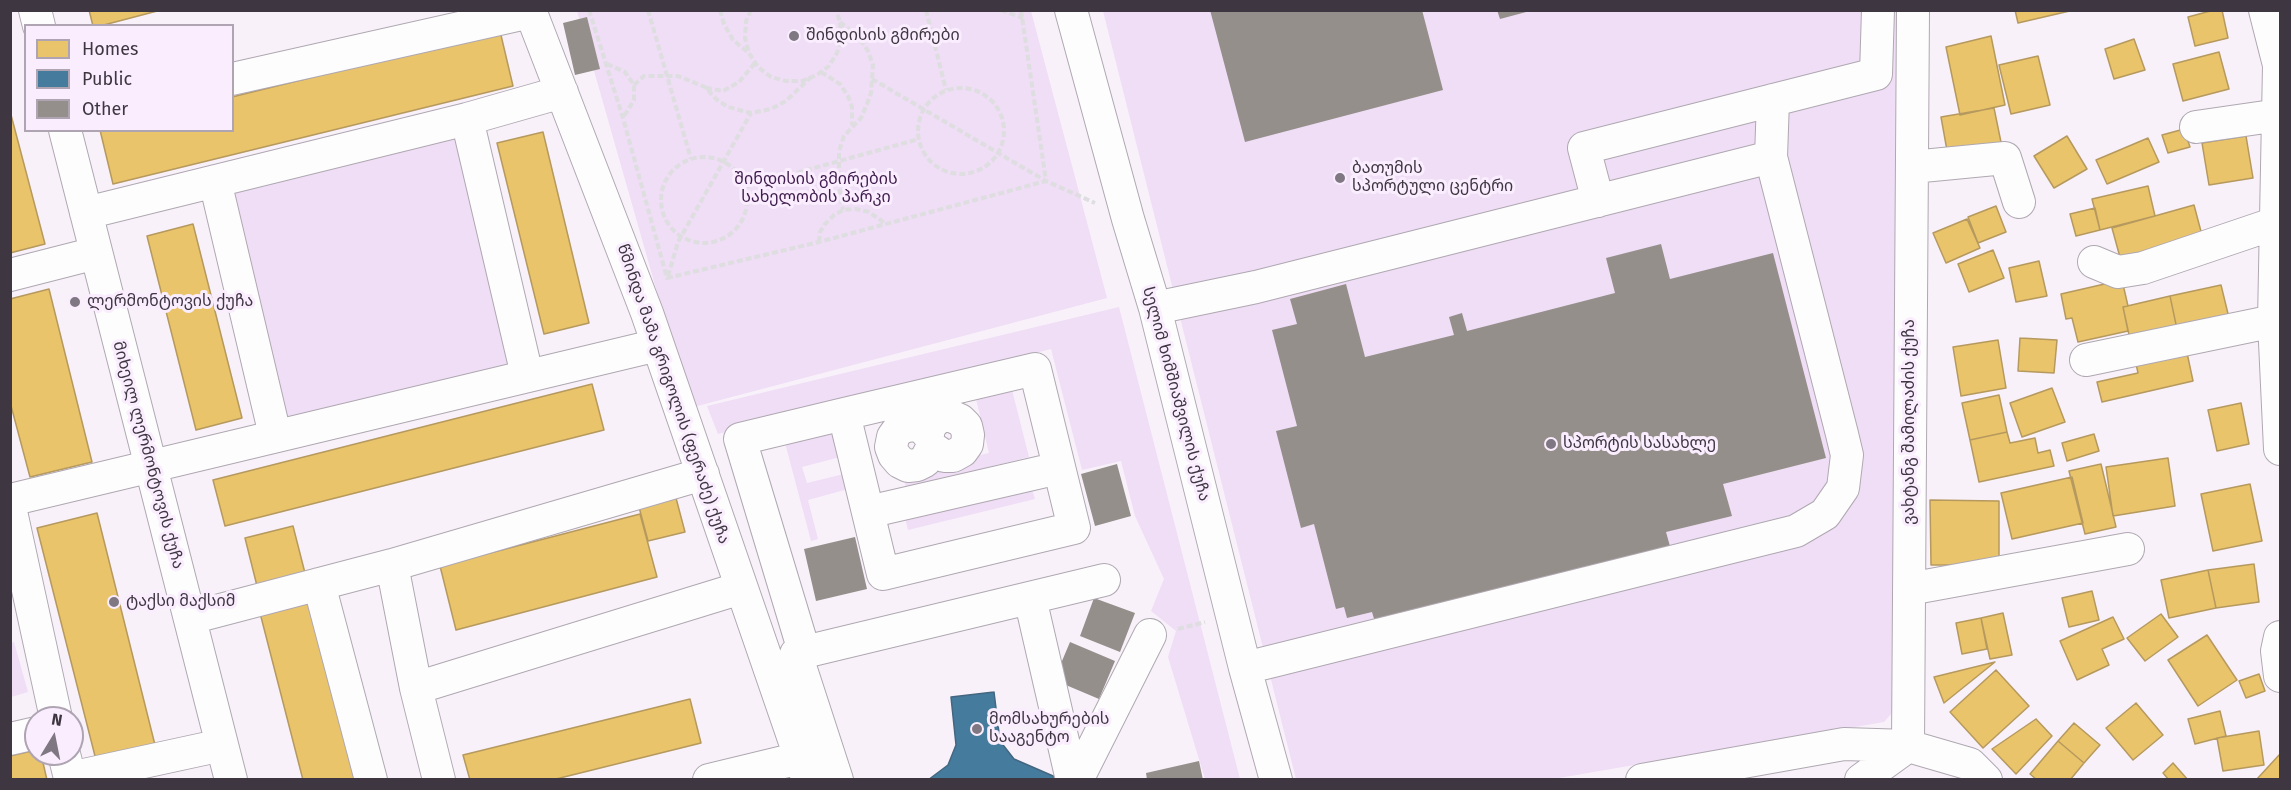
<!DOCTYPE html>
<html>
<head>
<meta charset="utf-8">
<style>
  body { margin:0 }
  #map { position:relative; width:2291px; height:790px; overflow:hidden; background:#f8f1fa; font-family:"Fira Sans",sans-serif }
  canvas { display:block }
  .frame { position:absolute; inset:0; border:12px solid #3e3641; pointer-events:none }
  .legend { position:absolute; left:24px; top:24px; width:210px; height:108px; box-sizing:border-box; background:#f9edfe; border:2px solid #aea4b2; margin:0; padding:8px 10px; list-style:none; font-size:18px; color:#3e3641 }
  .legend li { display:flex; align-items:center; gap:12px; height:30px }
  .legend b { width:30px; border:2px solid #aea4b2 }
  .north { position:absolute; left:24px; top:706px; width:60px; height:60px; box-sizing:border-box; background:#f9edfe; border:2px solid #aea4b2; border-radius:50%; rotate:10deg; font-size:16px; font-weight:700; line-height:24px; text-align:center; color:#3e3641 }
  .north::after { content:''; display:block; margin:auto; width:21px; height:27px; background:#7f7782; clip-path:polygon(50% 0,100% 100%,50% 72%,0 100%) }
</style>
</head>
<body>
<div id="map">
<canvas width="2291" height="790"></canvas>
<div class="frame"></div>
<ul class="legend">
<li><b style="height:16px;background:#e9c46a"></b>Homes</li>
<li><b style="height:16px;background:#457b9d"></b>Public</li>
<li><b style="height:16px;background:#948f8a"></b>Other</li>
</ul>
<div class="north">N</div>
</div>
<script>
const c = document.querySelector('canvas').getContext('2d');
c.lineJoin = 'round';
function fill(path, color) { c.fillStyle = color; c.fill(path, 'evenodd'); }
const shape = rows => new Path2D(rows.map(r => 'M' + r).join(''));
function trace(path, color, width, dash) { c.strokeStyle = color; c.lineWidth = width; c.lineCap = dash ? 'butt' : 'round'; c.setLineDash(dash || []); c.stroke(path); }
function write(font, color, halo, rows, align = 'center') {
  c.font = font + ' "Fira Sans","Noto Sans Georgian",sans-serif'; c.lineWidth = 6; c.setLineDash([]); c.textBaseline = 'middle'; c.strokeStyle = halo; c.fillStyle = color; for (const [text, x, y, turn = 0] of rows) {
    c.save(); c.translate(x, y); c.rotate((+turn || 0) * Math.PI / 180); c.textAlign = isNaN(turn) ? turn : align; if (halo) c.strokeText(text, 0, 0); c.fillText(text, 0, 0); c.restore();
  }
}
fill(shape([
  [577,11,1031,11,1107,298,690,408],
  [1103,11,1902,11,1898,706,1884,722,1553,779,1296,779],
  [467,119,527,375,275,435,215,181],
  [1119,307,1240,779,1205,779,1168,657,1176,631,1151,611,1164,579,1135,516,1121,461,1082,470,1051,349,718,434,707,406],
  [1012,390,1029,457,906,488,903,474,989,453,976,399],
  [836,425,844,456,802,467,807,483,844,474,848,489,808,500,818,539,811,541,784,439],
  [1030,483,1035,499,908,530,904,513],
  [14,642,28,692,11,697,11,643]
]), '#efdef5');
const homes = shape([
  [89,10,161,10,100,26,93,26,89,10],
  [2015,10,2074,10,2018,23,2015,10],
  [2214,10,2222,10,2228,38,2195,46,2188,17,2214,10],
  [500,31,513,86,113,184,100,130,232,130,232,97,500,31],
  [1991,36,2005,105,1960,115,1946,47,1991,36],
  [2134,39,2145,70,2114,79,2105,49,2134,39],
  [2219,52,2229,89,2183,101,2173,64,2219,52],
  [2038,56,2050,105,2011,114,1999,65,2038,56],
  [1994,108,2002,147,1948,156,1941,117,1994,108],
  [10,111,45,244,10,253,10,111],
  [2184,129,2190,147,2168,153,2162,135,2184,129],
  [543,132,589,323,544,334,497,143,543,132],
  [2067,136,2087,169,2054,188,2034,156,2067,136],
  [2246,136,2253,178,2209,185,2202,143,2246,136],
  [2148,138,2159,162,2107,184,2096,160,2148,138],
  [2148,186,2155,216,2100,230,2092,199,2148,186],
  [2194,205,2203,239,2121,261,2112,228,2194,205],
  [1996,206,2006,232,1978,243,1968,217,1996,206],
  [2095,208,2100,230,2076,236,2070,214,2095,208],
  [1967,219,1980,248,1946,263,1933,233,1967,219],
  [193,224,242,418,196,430,147,236,193,224],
  [1993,250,2004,278,1969,292,1958,264,1993,250],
  [2039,261,2047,296,2016,302,2009,268,2039,261],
  [2122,280,2128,306,2123,307,2128,331,2078,342,2072,318,2066,319,2061,294,2122,280],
  [2221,285,2230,322,2178,334,2170,296,2221,285],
  [49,289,92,462,30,477,10,402,10,299,49,289],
  [2170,296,2178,334,2131,344,2123,307,2170,296],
  [2020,338,2057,340,2054,373,2018,371,2020,338],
  [1998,340,2006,388,1961,396,1953,347,1998,340],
  [2186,348,2193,381,2102,402,2097,382,2138,373,2135,359,2186,348],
  [592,384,604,430,225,526,213,480,592,384],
  [2052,388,2065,422,2022,437,2010,403,2052,388],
  [1999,395,2007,432,1970,440,1962,403,1999,395],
  [2241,403,2249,444,2217,451,2208,410,2241,403],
  [2007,432,2010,443,2035,438,2038,453,2050,450,2054,466,1979,482,1970,440,2007,432],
  [2094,434,2099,451,2067,461,2062,443,2094,434],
  [2168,458,2175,506,2113,516,2106,467,2168,458],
  [2101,464,2116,527,2085,534,2069,471,2101,464],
  [2072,477,2083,523,2012,539,2001,493,2072,477],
  [2250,484,2262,541,2213,551,2201,494,2250,484],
  [676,498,685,532,648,541,639,507,676,498],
  [1930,500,1999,501,1999,565,1931,565,1930,500],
  [97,513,155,745,96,760,37,528,97,513],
  [640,514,657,577,456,630,440,566,640,514],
  [293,526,306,577,258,590,245,538,293,526],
  [2254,564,2259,602,2216,608,2208,570,2254,564],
  [2208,570,2216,608,2169,618,2161,580,2208,570],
  [2092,591,2099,620,2069,627,2062,598,2092,591],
  [315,599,362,780,303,780,260,613,315,599],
  [2003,613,2012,655,1990,659,1981,618,2003,613],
  [2161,614,2178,637,2145,661,2127,638,2161,614],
  [2113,617,2124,639,2102,649,2109,665,2077,680,2060,641,2113,617],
  [1981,618,1987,649,1962,654,1956,623,1981,618],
  [2207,635,2237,680,2198,706,2168,660,2207,635],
  [1995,662,1944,703,1934,677,1995,662],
  [1996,670,2029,706,1983,748,1950,712,1996,670],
  [2259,674,2265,691,2246,698,2239,681,2259,674],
  [690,699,701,743,552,780,470,780,463,755,690,699],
  [2136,703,2163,735,2133,760,2106,728,2136,703],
  [2220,711,2226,736,2195,744,2188,719,2220,711],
  [2036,719,2052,736,2016,774,1992,749,2036,719],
  [2074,723,2100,745,2084,763,2058,741,2074,723],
  [2259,731,2264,765,2223,771,2217,738,2259,731],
  [2058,741,2084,763,2070,780,2037,780,2030,774,2058,741],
  [36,750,36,754,41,754,47,780,10,780,10,756,36,750],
  [2280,754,2280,780,2256,780,2280,754],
  [2173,763,2188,780,2169,780,2163,773,2173,763]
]);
fill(homes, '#e9c46a');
trace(homes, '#b6995e', 1.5);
const public = shape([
  [994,692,1000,741,1014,759,1060,779,928,780,948,765,956,745,951,697,994,692]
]);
fill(public, '#457b9d');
trace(public, '#436681', 1.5);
fill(shape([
  [1210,10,1422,10,1443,90,1245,142],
  [1497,10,1530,10,1530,11,1500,19],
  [587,17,600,69,575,75,563,23],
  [1661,244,1670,279,1773,253,1826,458,1723,484,1732,516,1666,532,1673,557,1378,632,1372,612,1347,618,1344,607,1336,609,1314,524,1301,528,1276,431,1297,426,1272,330,1297,324,1290,299,1346,284,1365,357,1454,335,1449,317,1462,313,1467,331,1615,293,1606,258],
  [1117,464,1131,516,1095,526,1081,474],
  [855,537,867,589,816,601,804,549],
  [1094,598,1135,613,1120,652,1080,636],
  [1070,642,1115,661,1099,699,1054,680],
  [1199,761,1203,780,1147,780,1146,773]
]), '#948f8a');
const minor = shape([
  [35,10,39,26],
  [530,10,647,313,808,780],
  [1071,10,1128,219,1155,308,1245,668,1276,780],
  [2265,10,2279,65,2274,321,2280,449],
  [232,79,531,12],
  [467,119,527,375],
  [2196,127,2279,115],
  [65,130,231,780],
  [1771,157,1773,100],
  [1912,167,2005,158,2019,202],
  [215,181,275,435],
  [1598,201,1584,148,1876,74,1878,10],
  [86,213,467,119,562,92],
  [2094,262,2118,272,2143,268,2276,223],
  [10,275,96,253],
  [1155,308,1256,287,1771,157,1842,434,1847,455,1843,488,1825,514,1796,531,1245,668],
  [2086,360,2274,321],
  [942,416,951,416,960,420,966,426,968,435,967,444,962,451,953,456,944,456,932,448,925,461,917,465,908,466,900,462,894,455,891,447,893,437,898,430,906,426,915,425,924,429,928,434,929,428,934,421,942,416],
  [10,500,658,345],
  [10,507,56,718],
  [868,512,1059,468],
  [392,565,703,474],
  [319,584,371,780],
  [1909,589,2128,549],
  [1030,598,1072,780],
  [190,618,392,565,416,688,439,780],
  [2280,637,2277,651,2280,676],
  [804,651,740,439,844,414,1035,369,1074,528,883,574,844,414],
  [416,688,741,588],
  [10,739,36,733],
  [1908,746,1913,10],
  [64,754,70,778,222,745],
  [709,780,800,758],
  [837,780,796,654,1104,580],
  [1077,780,1150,635],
  [1642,780,1844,744,1908,746,1970,764,1986,780],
  [1861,780,1908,746]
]);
trace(minor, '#afa8b1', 34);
trace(shape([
  [589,10,623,118,667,278,819,242,1046,181,1021,10],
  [648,10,691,159],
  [720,10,724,24,733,40,749,53],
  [751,10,746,21,745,38,749,53,758,67,771,77,786,81,802,81,817,75,829,66,837,53,841,38,840,22,836,10],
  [926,10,946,90],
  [1001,10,1023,18],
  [840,22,860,39,868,51,873,65,871,93,867,104,861,118,844,136,839,151,839,187,843,210],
  [607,64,625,72,634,85,634,100,623,118],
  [821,72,840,84,848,96,852,107,852,125],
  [872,79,1046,181,1095,203],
  [634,85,644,76,678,76,705,87,716,99,728,107,751,113,771,109,786,101,810,78],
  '918 131a43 43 0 1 1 86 0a43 43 0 1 1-86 0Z',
  [706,88,723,91,739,82,755,63],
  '661 200a43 43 0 1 1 86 0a43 43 0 1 1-86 0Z',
  [745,187,919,139],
  [819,242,820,232,825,224,834,215,843,210,856,209,869,212,886,224],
  [668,276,678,242,751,113],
  [1178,629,1205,622]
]), '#dedde0', 4, [6, 3]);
trace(minor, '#fefdfe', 32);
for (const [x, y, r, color] of [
  [794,36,6,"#7f7782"],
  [1340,178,6,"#7f7782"],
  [75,302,6,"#7f7782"],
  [1551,444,6,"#7f7782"],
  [114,602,6,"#7f7782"],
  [977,729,6,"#7f7782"]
]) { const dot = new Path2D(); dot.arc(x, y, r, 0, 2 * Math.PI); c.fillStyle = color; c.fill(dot); trace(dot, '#f9edfe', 2); }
write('16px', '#3e3641', '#f9edfe', [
  ["შინდისის გმირები",806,36],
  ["ბათუმის",1352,169],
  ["სპორტული ცენტრი",1352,187],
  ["ლერმონტოვის ქუჩა",87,302],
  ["სპორტის სასახლე",1563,444],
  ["ტაქსი მაქსიმ",126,602],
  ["მომსახურების",989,720],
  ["სააგენტო",989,738]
], 'left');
write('16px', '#3e1b4c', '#f9edfe', [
  ["შინდისის გმირების",816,180],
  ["სახელობის პარკი",816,198]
]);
write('16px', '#3e3641', '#f9edfe', [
  ["წმინდა მამა გრიგოლის (ფერაძე) ქუჩა",673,394,71],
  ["სელიმ ხიმშიაშვილის ქუჩა",1176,394,75],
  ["ვახტანგ შამილაძის ქუჩა",1910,422,-90],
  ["მიხეილ ლერმონტოვის ქუჩა",148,455,75]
]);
</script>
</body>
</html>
